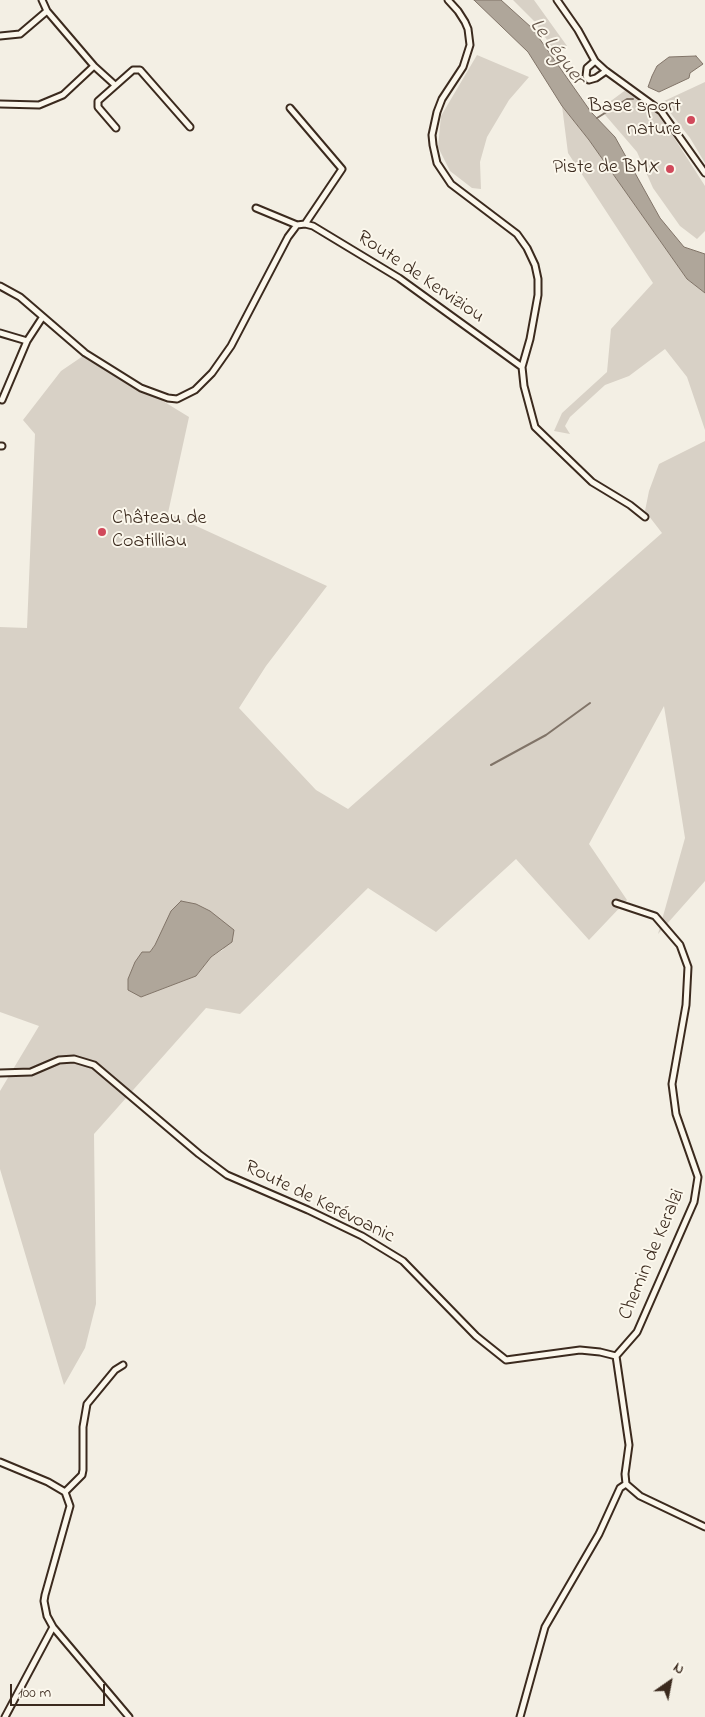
<!DOCTYPE html>
<html>
<head>
<meta charset="utf-8">
<style>
  body { margin:0 }
  #map { position:relative; width:705px; height:1717px; overflow:hidden; background:#f3efe4; font-family:"Indie Flower",sans-serif }
  canvas { display:block }
  .north { position:absolute; left:645px; top:1657px; width:50px; height:50px; -webkit-text-stroke:4px #fbf7ec; paint-order:stroke; rotate:33deg; font-size:14px; font-weight:700; line-height:20px; text-align:center; color:#3b2a1e }
  .north::after { content:''; display:block; margin:auto; width:18px; height:22px; background:#3b2a1e; clip-path:polygon(50% 0,100% 100%,50% 72%,0 100%) }
  .scale { position:absolute; left:10px; top:1684px; width:95px; height:22px; box-sizing:border-box; border:2px solid #3b2a1e; border-top:0; padding-left:6px; font-size:15px; line-height:18px; white-space:nowrap; color:#3b2a1e; -webkit-text-stroke:4px #fbf7ec; paint-order:stroke }
</style>
</head>
<body>
<div id="map">
<canvas width="705" height="1717"></canvas>
<div class="north">N</div>
<div class="scale">100 m</div>
</div>
<script>
const c = document.querySelector('canvas').getContext('2d');
c.lineJoin = 'round';
function fill(path, color) { c.fillStyle = color; c.fill(path, 'evenodd'); }
const shape = rows => new Path2D(rows.map(r => 'M' + r).join(''));
function trace(path, color, width, dash) { c.strokeStyle = color; c.lineWidth = width; c.lineCap = dash ? 'butt' : 'round'; c.setLineDash(dash || []); c.stroke(path); }
function write(font, color, halo, rows, align = 'center') {
  c.font = font + ' "Indie Flower",sans-serif'; c.lineWidth = 4; c.setLineDash([]); c.textBaseline = 'middle'; c.strokeStyle = halo; c.fillStyle = color; for (const [text, x, y, turn = 0] of rows) {
    c.save(); c.translate(x, y); c.rotate((+turn || 0) * Math.PI / 180); c.textAlign = isNaN(turn) ? turn : align; if (halo) c.strokeText(text, 0, 0); c.fillText(text, 0, 0); c.restore();
  }
}
fill(shape([
  [513,0,534,0,567,46,556,53,534,21],
  [477,55,529,77,509,100,487,137,480,162,481,189,472,188,450,171,438,147,441,116],
  [705,82,705,163,690,138,662,102],
  [627,89,659,114,705,186,705,231,697,239,680,226,653,188,637,152,600,109],
  [562,106,589,140,687,279,705,293,705,430,687,377,665,349,629,376,605,385,570,417,565,426,570,434,554,431,562,413,607,372,611,329,653,283,568,153],
  [83,356,101,363,189,417,168,513,327,586,266,666,239,708,316,790,348,809,662,533,645,511,649,491,659,464,705,441,705,881,658,934,685,838,664,706,589,844,627,900,589,940,516,859,436,932,368,888,240,1014,206,1008,94,1134,96,1304,85,1348,64,1385,0,1169,0,1091,39,1026,0,1012,0,627,27,628,35,434,23,420,61,371],
  [155,945,224,949,211,957,196,976,141,997,142,952,150,952]
]), '#d8d1c6');
const water = shape([
  [474,0,501,0,532,28,591,112,615,137,660,218,684,247,705,254,705,293,687,279,589,140,562,106,528,52,474,0],
  [696,56,703,64,690,73,689,78,659,92,648,87,652,76,657,66,669,57,696,56],
  [181,901,196,904,210,911,234,930,232,942,211,957,196,976,141,997,128,990,128,979,135,962,142,952,150,952,155,945,171,911,181,901]
]);
fill(water, '#afa69a');
trace(water, '#817468', 1);
trace(shape([
  [597,118,627,99,633,99],
  [491,765,546,735,590,703]
]), '#817468', 2);
const minor = shape([
  [448,0,458,11,465,22,468,29,470,45,463,67,442,99,437,112,432,135,433,145,437,163,451,184,517,234,527,248,535,265,538,279,538,295,530,339,522,367,524,386,535,427,592,482,630,505,645,517],
  [557,0,578,30,595,61,606,71,661,111,705,173],
  [0,36,20,34,47,11],
  [595,61,587,68,586,76,589,80,596,78,606,71],
  [94,66,115,85],
  [0,104,39,105,63,95,94,66,47,11,42,0],
  [290,108,342,169,305,224],
  [116,128,98,107,98,101,133,70,140,70,190,127],
  [256,208,297,225],
  [0,286,20,297,85,353,141,388,168,398,177,399,195,390,212,373,231,346,288,237,297,225,305,224,313,226,399,278,522,367],
  [0,333,27,341],
  [2,400,27,341,42,318],
  [0,446,2,446],
  [616,903,655,916,680,945,688,967,686,1005,672,1084,676,1114,698,1177,694,1202,637,1332,616,1356],
  [0,1073,31,1072,59,1060,74,1059,94,1065,199,1154,227,1175,308,1210,362,1236,403,1261,476,1336,506,1360,580,1350,600,1352,616,1356],
  [616,1356,629,1445,625,1474,626,1484,640,1496,705,1527],
  [0,1462,48,1482,65,1492,70,1506,45,1595,44,1601,47,1616,53,1627,129,1717],
  [65,1492,82,1475,83,1470,83,1427,87,1404,115,1370,123,1365],
  [5,1717,53,1627],
  [520,1717,545,1627,599,1534,620,1488,626,1484]
]);
trace(minor, '#3b2a1e', 9);
trace(minor, '#fbf7ec', 5);
for (const [x, y, r, color] of [
  [691,120,5,"#d1495b"],
  [670,169,5,"#d1495b"],
  [102,532,5,"#d1495b"]
]) { const dot = new Path2D(); dot.arc(x, y, r, 0, 2 * Math.PI); c.fillStyle = color; c.fill(dot); trace(dot, '#fbf7ec', 2); }
write('20px', '#3b2a1e', '#fbf7ec', [
  ["Base sport",681,108],
  ["nature",681,131],
  ["Piste de BMX",660,169],
  ["Château de",112,520,"left"],
  ["Coatilliau",112,543,"left"]
], 'right');
write('20px', '#3b2a1e', '#fbf7ec', [
  ["Route de Kerviziou",420,278,34],
  ["Route de Kerévoanic",319,1203,26],
  ["Chemin de Keralzi",653,1255,-67]
]);
write('italic 21px', '#645549', '#fbf7ec', [
  ["Le Léguer",556,53,53]
]);
</script>
</body>
</html>
